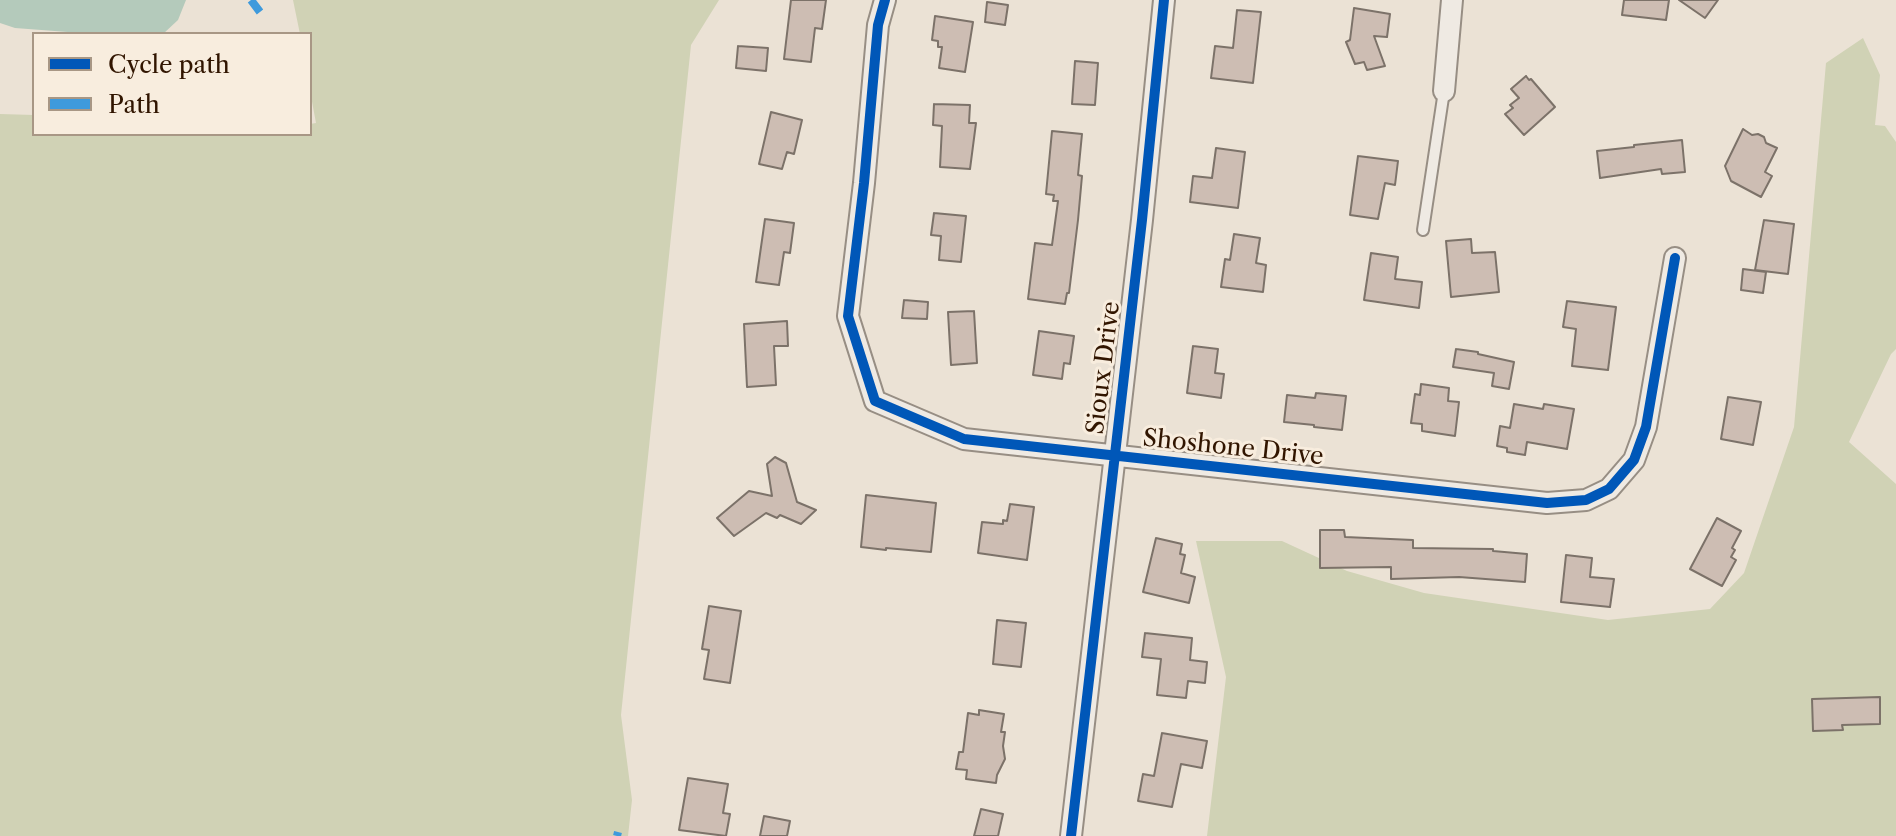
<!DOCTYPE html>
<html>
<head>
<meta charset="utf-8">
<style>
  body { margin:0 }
  #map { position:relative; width:1896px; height:836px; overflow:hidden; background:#ebe2d5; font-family:"Libre Caslon Text",serif }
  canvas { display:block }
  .legend { position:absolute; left:32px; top:32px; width:280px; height:104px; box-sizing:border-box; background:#f8edde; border:2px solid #a89785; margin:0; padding:10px 14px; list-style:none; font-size:24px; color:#311500 }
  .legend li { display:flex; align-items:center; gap:16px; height:40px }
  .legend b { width:40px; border:2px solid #a89785 }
</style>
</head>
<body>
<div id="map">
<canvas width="1896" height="836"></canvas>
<ul class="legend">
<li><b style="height:10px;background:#0057b8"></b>Cycle path</li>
<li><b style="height:10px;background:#3e9adc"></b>Path</li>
</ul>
</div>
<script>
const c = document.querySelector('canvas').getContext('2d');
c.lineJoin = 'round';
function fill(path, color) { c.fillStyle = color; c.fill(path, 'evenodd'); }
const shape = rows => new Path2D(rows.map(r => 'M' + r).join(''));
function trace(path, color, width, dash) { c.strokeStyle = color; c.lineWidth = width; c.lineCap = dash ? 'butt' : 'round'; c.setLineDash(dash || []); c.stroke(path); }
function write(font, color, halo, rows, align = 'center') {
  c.font = font + ' "Libre Caslon Text",serif'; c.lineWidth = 6; c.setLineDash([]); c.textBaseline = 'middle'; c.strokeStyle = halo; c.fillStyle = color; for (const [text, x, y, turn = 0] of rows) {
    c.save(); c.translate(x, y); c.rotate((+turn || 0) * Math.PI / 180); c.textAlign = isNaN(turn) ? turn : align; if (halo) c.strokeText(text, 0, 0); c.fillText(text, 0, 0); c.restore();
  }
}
fill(shape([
  [293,0,719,0,691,45,621,715,632,800,628,836,0,836,0,114,34,115,34,134,310,134,310,124,316,123,310,91,310,34,300,34],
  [1863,38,1880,75,1875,125,1885,126,1896,142,1896,349,1891,354,1849,442,1896,484,1896,836,1207,836,1226,677,1196,541,1282,541,1347,571,1424,593,1608,620,1710,609,1744,573,1794,427,1826,63]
]), '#d0d2b5');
fill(shape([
  [0,0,186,0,178,20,163,34,94,34,15,28,0,23]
]), '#b4cabb');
const building = shape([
  [791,0,826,0,822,29,815,28,811,62,784,59,791,0],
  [1624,0,1669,0,1666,20,1622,15,1624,0],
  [1679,0,1718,0,1705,18,1679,0],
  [987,2,1008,5,1005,25,985,22,987,2],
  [1354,8,1390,14,1387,37,1374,36,1385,66,1367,70,1364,62,1355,64,1346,42,1350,40,1354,8],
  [1237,10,1261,12,1253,83,1211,78,1215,46,1233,48,1237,10],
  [935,16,973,22,965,72,939,68,942,47,938,47,938,41,932,40,935,16],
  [738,46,768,48,766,71,736,68,738,46],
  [1075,61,1098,63,1095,105,1072,104,1075,61],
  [1526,76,1529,80,1531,79,1555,107,1524,135,1505,114,1513,108,1510,105,1519,98,1511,89,1526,76],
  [934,104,970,105,969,123,976,123,970,169,940,167,942,126,933,125,934,104],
  [771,112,802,120,794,154,787,152,782,169,759,164,771,112],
  [1743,129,1752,135,1758,134,1764,137,1766,143,1777,148,1765,172,1772,176,1761,197,1731,181,1725,166,1743,129],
  [1052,131,1082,134,1078,175,1082,176,1078,220,1069,293,1067,293,1065,304,1028,299,1035,243,1052,245,1058,201,1053,201,1054,195,1046,194,1052,131],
  [1682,140,1685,172,1662,174,1661,169,1600,178,1597,151,1634,147,1634,145,1682,140],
  [1216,148,1245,152,1238,208,1190,202,1193,176,1212,178,1216,148],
  [1358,156,1398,161,1395,185,1385,183,1378,219,1350,215,1358,156],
  [934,213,966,216,961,262,939,260,941,236,931,235,934,213],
  [765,219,794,223,790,253,784,252,779,285,756,282,765,219],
  [1764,220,1794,224,1788,274,1755,270,1764,220],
  [1234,234,1260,238,1256,263,1266,265,1263,292,1221,287,1225,259,1230,260,1234,234],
  [1471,239,1472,253,1495,252,1499,292,1451,297,1446,241,1471,239],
  [1371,253,1398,257,1395,279,1422,282,1419,308,1364,300,1371,253],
  [1743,269,1766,272,1763,293,1741,290,1743,269],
  [904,300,928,302,927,319,902,318,904,300],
  [1567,301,1616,307,1608,370,1572,366,1576,329,1563,327,1567,301],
  [974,311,977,363,951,365,948,312,974,311],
  [787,321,788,346,774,346,776,385,747,387,744,324,787,321],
  [1039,331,1074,336,1070,364,1064,363,1062,379,1033,375,1039,331],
  [1193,346,1218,349,1215,373,1224,374,1221,398,1187,393,1193,346],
  [1456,349,1478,352,1478,354,1514,362,1509,389,1492,386,1494,373,1453,367,1456,349],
  [1421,384,1449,388,1448,401,1459,402,1455,436,1422,431,1422,424,1411,423,1415,394,1420,395,1421,384],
  [1316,393,1346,396,1342,430,1314,427,1314,425,1284,422,1287,395,1315,398,1316,393],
  [1728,397,1761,402,1753,445,1721,439,1728,397],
  [1514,404,1543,409,1544,404,1574,409,1567,449,1527,442,1525,455,1507,452,1507,448,1497,446,1500,426,1510,428,1514,404],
  [775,457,786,463,797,502,816,510,801,524,780,515,777,518,766,513,734,536,717,518,749,491,772,496,767,464,775,457],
  [866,495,936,503,931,552,886,548,886,550,861,547,866,495],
  [1010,504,1034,507,1027,560,978,553,982,522,1003,524,1003,520,1007,521,1010,504],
  [1717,518,1741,531,1732,548,1735,550,1731,557,1736,560,1722,586,1690,569,1717,518],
  [1320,530,1344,530,1345,537,1413,540,1413,548,1493,549,1493,551,1527,554,1525,582,1459,577,1391,579,1391,567,1320,568,1320,530],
  [1156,538,1182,544,1180,554,1185,555,1181,573,1195,577,1189,603,1143,592,1156,538],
  [1566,555,1592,558,1590,577,1614,579,1610,607,1561,602,1566,555],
  [709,606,741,611,730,683,704,679,709,650,702,649,709,606],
  [997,620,1026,623,1021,667,993,664,997,620],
  [1145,633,1192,638,1190,660,1207,662,1205,683,1188,681,1186,698,1157,695,1161,659,1142,657,1145,633],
  [1880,697,1880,724,1842,725,1843,730,1813,731,1812,699,1880,697],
  [979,710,1004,714,1001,732,1005,732,1003,746,1005,759,997,775,996,783,966,779,967,770,956,769,959,752,963,752,968,713,979,715,979,710],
  [1162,733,1207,741,1202,768,1181,764,1172,807,1138,801,1143,774,1154,776,1162,733],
  [688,778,728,784,723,813,730,814,726,836,679,830,688,778],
  [981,809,1003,814,998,836,974,836,981,809],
  [764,816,790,821,787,836,760,836,764,816]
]);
fill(building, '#cdbdb3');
trace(building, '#7c7269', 2);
const lane = shape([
  [1423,230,1444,91]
]);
const street = shape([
  [885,0,878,25,864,183,848,316,875,401,964,439,1547,503,1586,500,1609,489,1634,460,1646,427,1675,258],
  [1444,91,1452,0],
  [1071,836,1142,220,1164,0]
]);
trace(lane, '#978e84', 14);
trace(street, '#978e84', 24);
trace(lane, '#efeae3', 10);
trace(street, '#efeae3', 20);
trace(shape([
  [251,0,260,12],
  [617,836,618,832]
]), '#3e9adc', 8, [16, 8]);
trace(shape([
  [885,0,878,25,864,183,848,316,875,401,964,439,1547,503,1586,500,1609,489,1634,460,1646,427,1675,258],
  [1071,836,1142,220,1164,0]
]), '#0057b8', 10);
write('24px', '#311500', '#f8edde', [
  ["Sioux Drive",1104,368,-83],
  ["Shoshone Drive",1233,448,6]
]);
</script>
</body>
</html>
